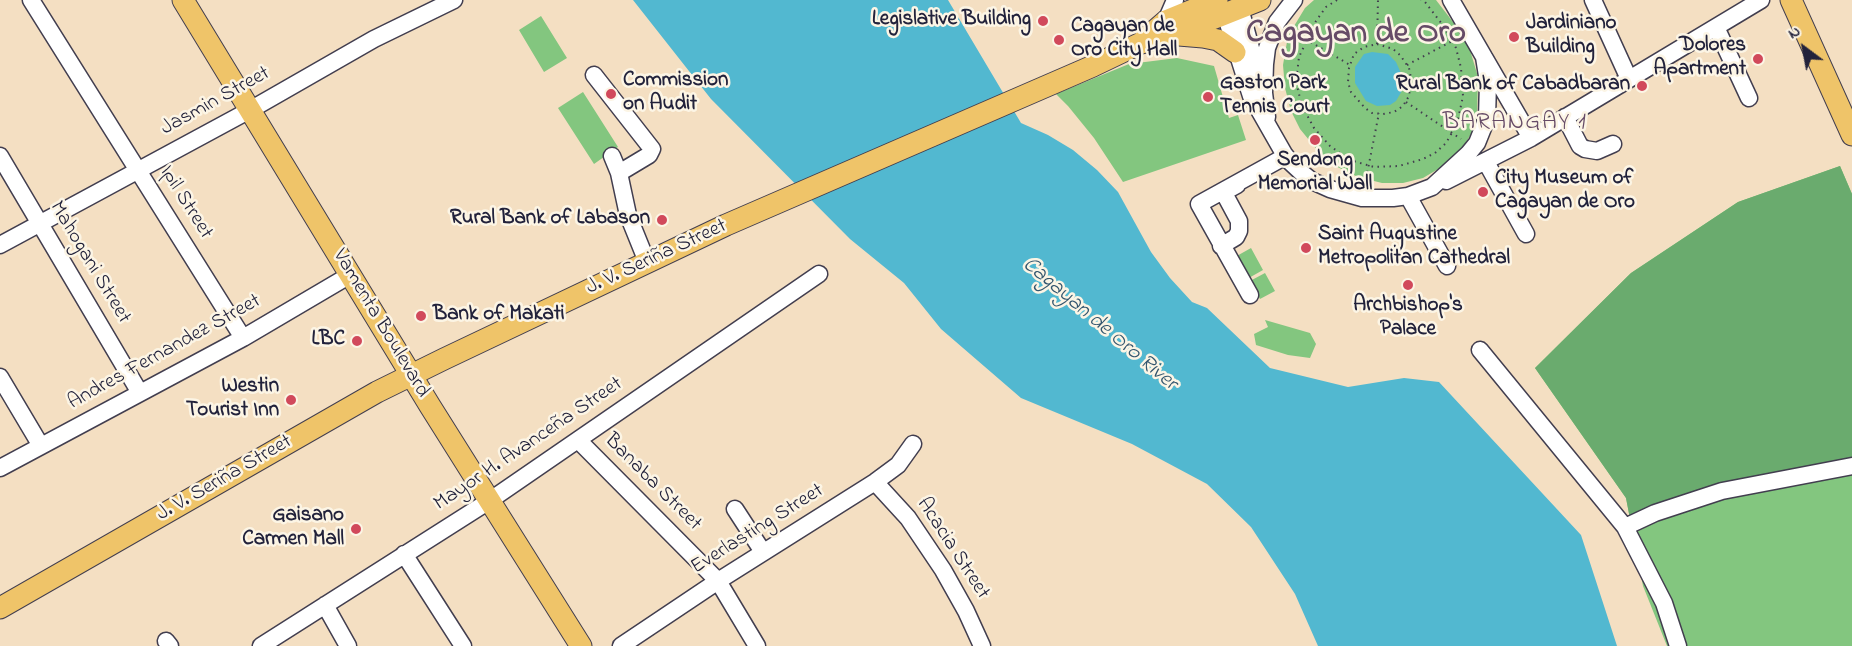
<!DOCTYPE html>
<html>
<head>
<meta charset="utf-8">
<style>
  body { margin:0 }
  #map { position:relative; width:1852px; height:646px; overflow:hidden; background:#f4dfc2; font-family:"Indie Flower",sans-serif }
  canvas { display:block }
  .north { position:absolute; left:1774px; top:18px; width:60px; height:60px; -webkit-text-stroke:4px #fcf5e5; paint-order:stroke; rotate:328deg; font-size:16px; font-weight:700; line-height:24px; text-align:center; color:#22223b }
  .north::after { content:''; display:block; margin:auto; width:21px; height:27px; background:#22223b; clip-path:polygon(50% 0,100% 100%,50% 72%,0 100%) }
</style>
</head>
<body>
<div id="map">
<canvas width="1852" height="646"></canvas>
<div class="north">N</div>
</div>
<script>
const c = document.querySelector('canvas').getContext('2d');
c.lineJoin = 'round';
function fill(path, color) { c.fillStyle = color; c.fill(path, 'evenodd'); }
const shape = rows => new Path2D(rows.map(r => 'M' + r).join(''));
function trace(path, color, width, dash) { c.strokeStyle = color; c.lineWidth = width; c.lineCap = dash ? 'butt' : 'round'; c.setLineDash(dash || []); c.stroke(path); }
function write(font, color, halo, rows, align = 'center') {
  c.font = font + ' "Indie Flower",sans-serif'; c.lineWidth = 5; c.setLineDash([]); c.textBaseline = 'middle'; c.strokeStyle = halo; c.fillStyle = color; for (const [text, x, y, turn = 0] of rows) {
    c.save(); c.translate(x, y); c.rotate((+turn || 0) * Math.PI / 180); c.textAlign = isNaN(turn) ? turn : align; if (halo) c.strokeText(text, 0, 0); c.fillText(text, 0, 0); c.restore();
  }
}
fill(shape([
  [1314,0,1436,0,1460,31,1470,50,1478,77,1477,116,1471,134,1460,152,1445,165,1423,178,1403,183,1382,183,1358,177,1327,162,1300,129,1291,111,1285,88,1283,65,1288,36,1305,8],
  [541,16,567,58,544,72,519,30],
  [1177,58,1214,66,1229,118,1238,115,1246,140,1123,182,1094,138,1068,106,1056,94,1129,64],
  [583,92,618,147,594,164,558,108],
  [1840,166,1852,194,1852,646,1667,646,1643,586,1626,498,1535,368,1631,273,1738,202],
  [1251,248,1263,270,1247,279,1235,257],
  [1265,273,1275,291,1260,299,1250,281],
  [1265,320,1310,333,1316,344,1310,358,1288,355,1256,345,1254,334,1268,327]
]), '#83c67f');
fill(shape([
  [1840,166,1852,194,1852,466,1722,491,1631,524,1626,498,1535,368,1631,273,1738,202]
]), '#6aab6e');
fill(shape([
  [633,0,948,0,1021,123,1048,135,1073,150,1097,170,1118,192,1151,252,1170,278,1192,302,1207,308,1270,368,1348,387,1404,378,1439,382,1581,535,1617,646,1318,646,1295,594,1251,527,1207,484,1132,444,1021,398,941,329,904,283,850,239,711,99],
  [1372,52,1388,54,1396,62,1400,71,1404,81,1403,89,1396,101,1390,105,1377,106,1366,101,1355,83,1355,67,1364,54]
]), '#52b8d0');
const minor = shape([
  [31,0,243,338],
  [1451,0,1531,138],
  [1593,0,1629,79],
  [1240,8,1260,81],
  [1225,14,1251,96,1287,159,1302,173,1312,181,1330,189,1362,198,1393,198,1408,196,1432,187,1468,154,1477,143,1487,118,1488,82,1484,57],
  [1166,21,1175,0],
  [1716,27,1749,98],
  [594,75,652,149,649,155,619,173],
  [1267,117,1264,93,1265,64,1267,48,1277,22,1294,0],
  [1565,117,1580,146,1585,149,1597,151,1613,144],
  [0,156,140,393],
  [612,156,619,173,628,215,647,262],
  [1486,162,1526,234],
  [1446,181,1531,138,1761,0],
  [1408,196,1447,266],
  [0,245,250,110,374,39,454,0],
  [1221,246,1236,237,1239,231,1239,221,1225,195,1226,191,1237,185],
  [1250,295,1199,204,1286,156],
  [1480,350,1625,527,1664,603,1678,646],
  [0,377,41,446],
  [578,440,718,581,757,646],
  [0,468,243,338,350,275],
  [875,482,908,518,943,570,966,611,982,646],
  [735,509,763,552],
  [1625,527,1655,513,1722,491,1852,466],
  [404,554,463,646],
  [325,605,348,646],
  [166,641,170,646],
  [261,646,489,501,819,274],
  [621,646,718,581,875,482,898,465,913,444]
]);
const major = shape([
  [183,0,430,406,581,646],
  [1791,0,1852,135],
  [1179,35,1203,37,1218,40,1235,52],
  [1143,41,1166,21,1217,0],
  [0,608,377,392,444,359,726,225,1093,66,1141,43,1172,35,1260,0]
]);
trace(minor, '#423e4f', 19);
trace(major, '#423e4f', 23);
trace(shape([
  [1337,0,1326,7,1316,21,1299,57,1296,82,1302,106,1314,128,1330,146,1350,160,1374,167,1399,166,1423,159,1435,153,1446,143,1457,124,1463,96,1461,68,1456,48,1445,28,1425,2,1421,0],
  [1290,30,1350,65],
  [1377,44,1393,49,1400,55,1409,68,1411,78,1409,96,1403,106,1394,112,1383,114,1372,113,1365,108,1351,92,1348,82,1349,68,1354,54,1364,47,1377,44],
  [1377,44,1378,0],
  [1407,65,1456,39],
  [1406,102,1461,139],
  [1365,184,1379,113]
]), '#423e4f', 2, [1.5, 4.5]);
trace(minor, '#fff', 16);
trace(major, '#efc469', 21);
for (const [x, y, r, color] of [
  [1043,21,6,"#d1495b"],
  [1514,37,6,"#d1495b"],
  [1059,40,6,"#d1495b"],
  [1758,59,6,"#d1495b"],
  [1642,86,6,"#d1495b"],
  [611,94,6,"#d1495b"],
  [1208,97,6,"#d1495b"],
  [1315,140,6,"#d1495b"],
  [1483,192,6,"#d1495b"],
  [662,220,6,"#d1495b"],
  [1306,248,6,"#d1495b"],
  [1408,285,6,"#d1495b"],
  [421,316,6,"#d1495b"],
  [357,341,6,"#d1495b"],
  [291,400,6,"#d1495b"],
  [356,529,6,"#d1495b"]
]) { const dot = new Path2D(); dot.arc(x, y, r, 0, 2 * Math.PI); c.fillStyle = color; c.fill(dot); trace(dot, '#fcf5e5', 2); }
write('bold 21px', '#22223b', '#fcf5e5', [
  ["Legislative Building",1031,21],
  ["Jardiniano",1526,25,"left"],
  ["Building",1526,49,"left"],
  ["Cagayan de",1071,28,"left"],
  ["Oro City Hall",1071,52,"left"],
  ["Dolores",1746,47],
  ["Apartment",1746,71],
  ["Commission",623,82,"left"],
  ["on Audit",623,106,"left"],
  ["Gaston Park",1220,85,"left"],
  ["Tennis Court",1220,109,"left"],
  ["Rural Bank of Cabadbaran",1630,86],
  ["Sendong",1315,162,"center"],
  ["Memorial Wall",1315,186,"center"],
  ["City Museum of",1495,180,"left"],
  ["Cagayan de Oro",1495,204,"left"],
  ["Rural Bank of Labason",650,220],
  ["Saint Augustine",1318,236,"left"],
  ["Metropolitan Cathedral",1318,260,"left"],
  ["Archbishop's",1408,307,"center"],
  ["Palace",1408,331,"center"],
  ["Bank of Makati",433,316,"left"],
  ["LBC",345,341],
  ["Westin",279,388],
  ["Tourist Inn",279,412],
  ["Gaisano",344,517],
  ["Carmen Mall",344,541]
], 'right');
write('21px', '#22223b', '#fcf5e5', [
  ["Jasmin Street",216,102,-29],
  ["Ipil Street",185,203,58],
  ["J. V. Seriña Street",657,258,-25],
  ["Mahogani Street",89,263,59],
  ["Vamenta Boulevard",380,324,59],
  ["Andres Fernandez Street",165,353,-29],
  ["Mayor H. Avanceña Street",529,445,-34],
  ["J. V. Seriña Street",225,479,-30],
  ["Banaba Street",652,483,45],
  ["Everlasting Street",758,530,-32],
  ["Acacia Street",952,549,57]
]);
write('italic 22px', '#33566f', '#fcf5e5', [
  ["Cagayan de Oro River",1099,325,40]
]);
c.letterSpacing = '1.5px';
write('24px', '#664b67', '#fcf5e5', [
  ["BARANGAY 1",1515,124]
]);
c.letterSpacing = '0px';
write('bold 33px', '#664b67', '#fcf5e5', [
  ["Cagayan de Oro",1356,36]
]);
</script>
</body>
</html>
